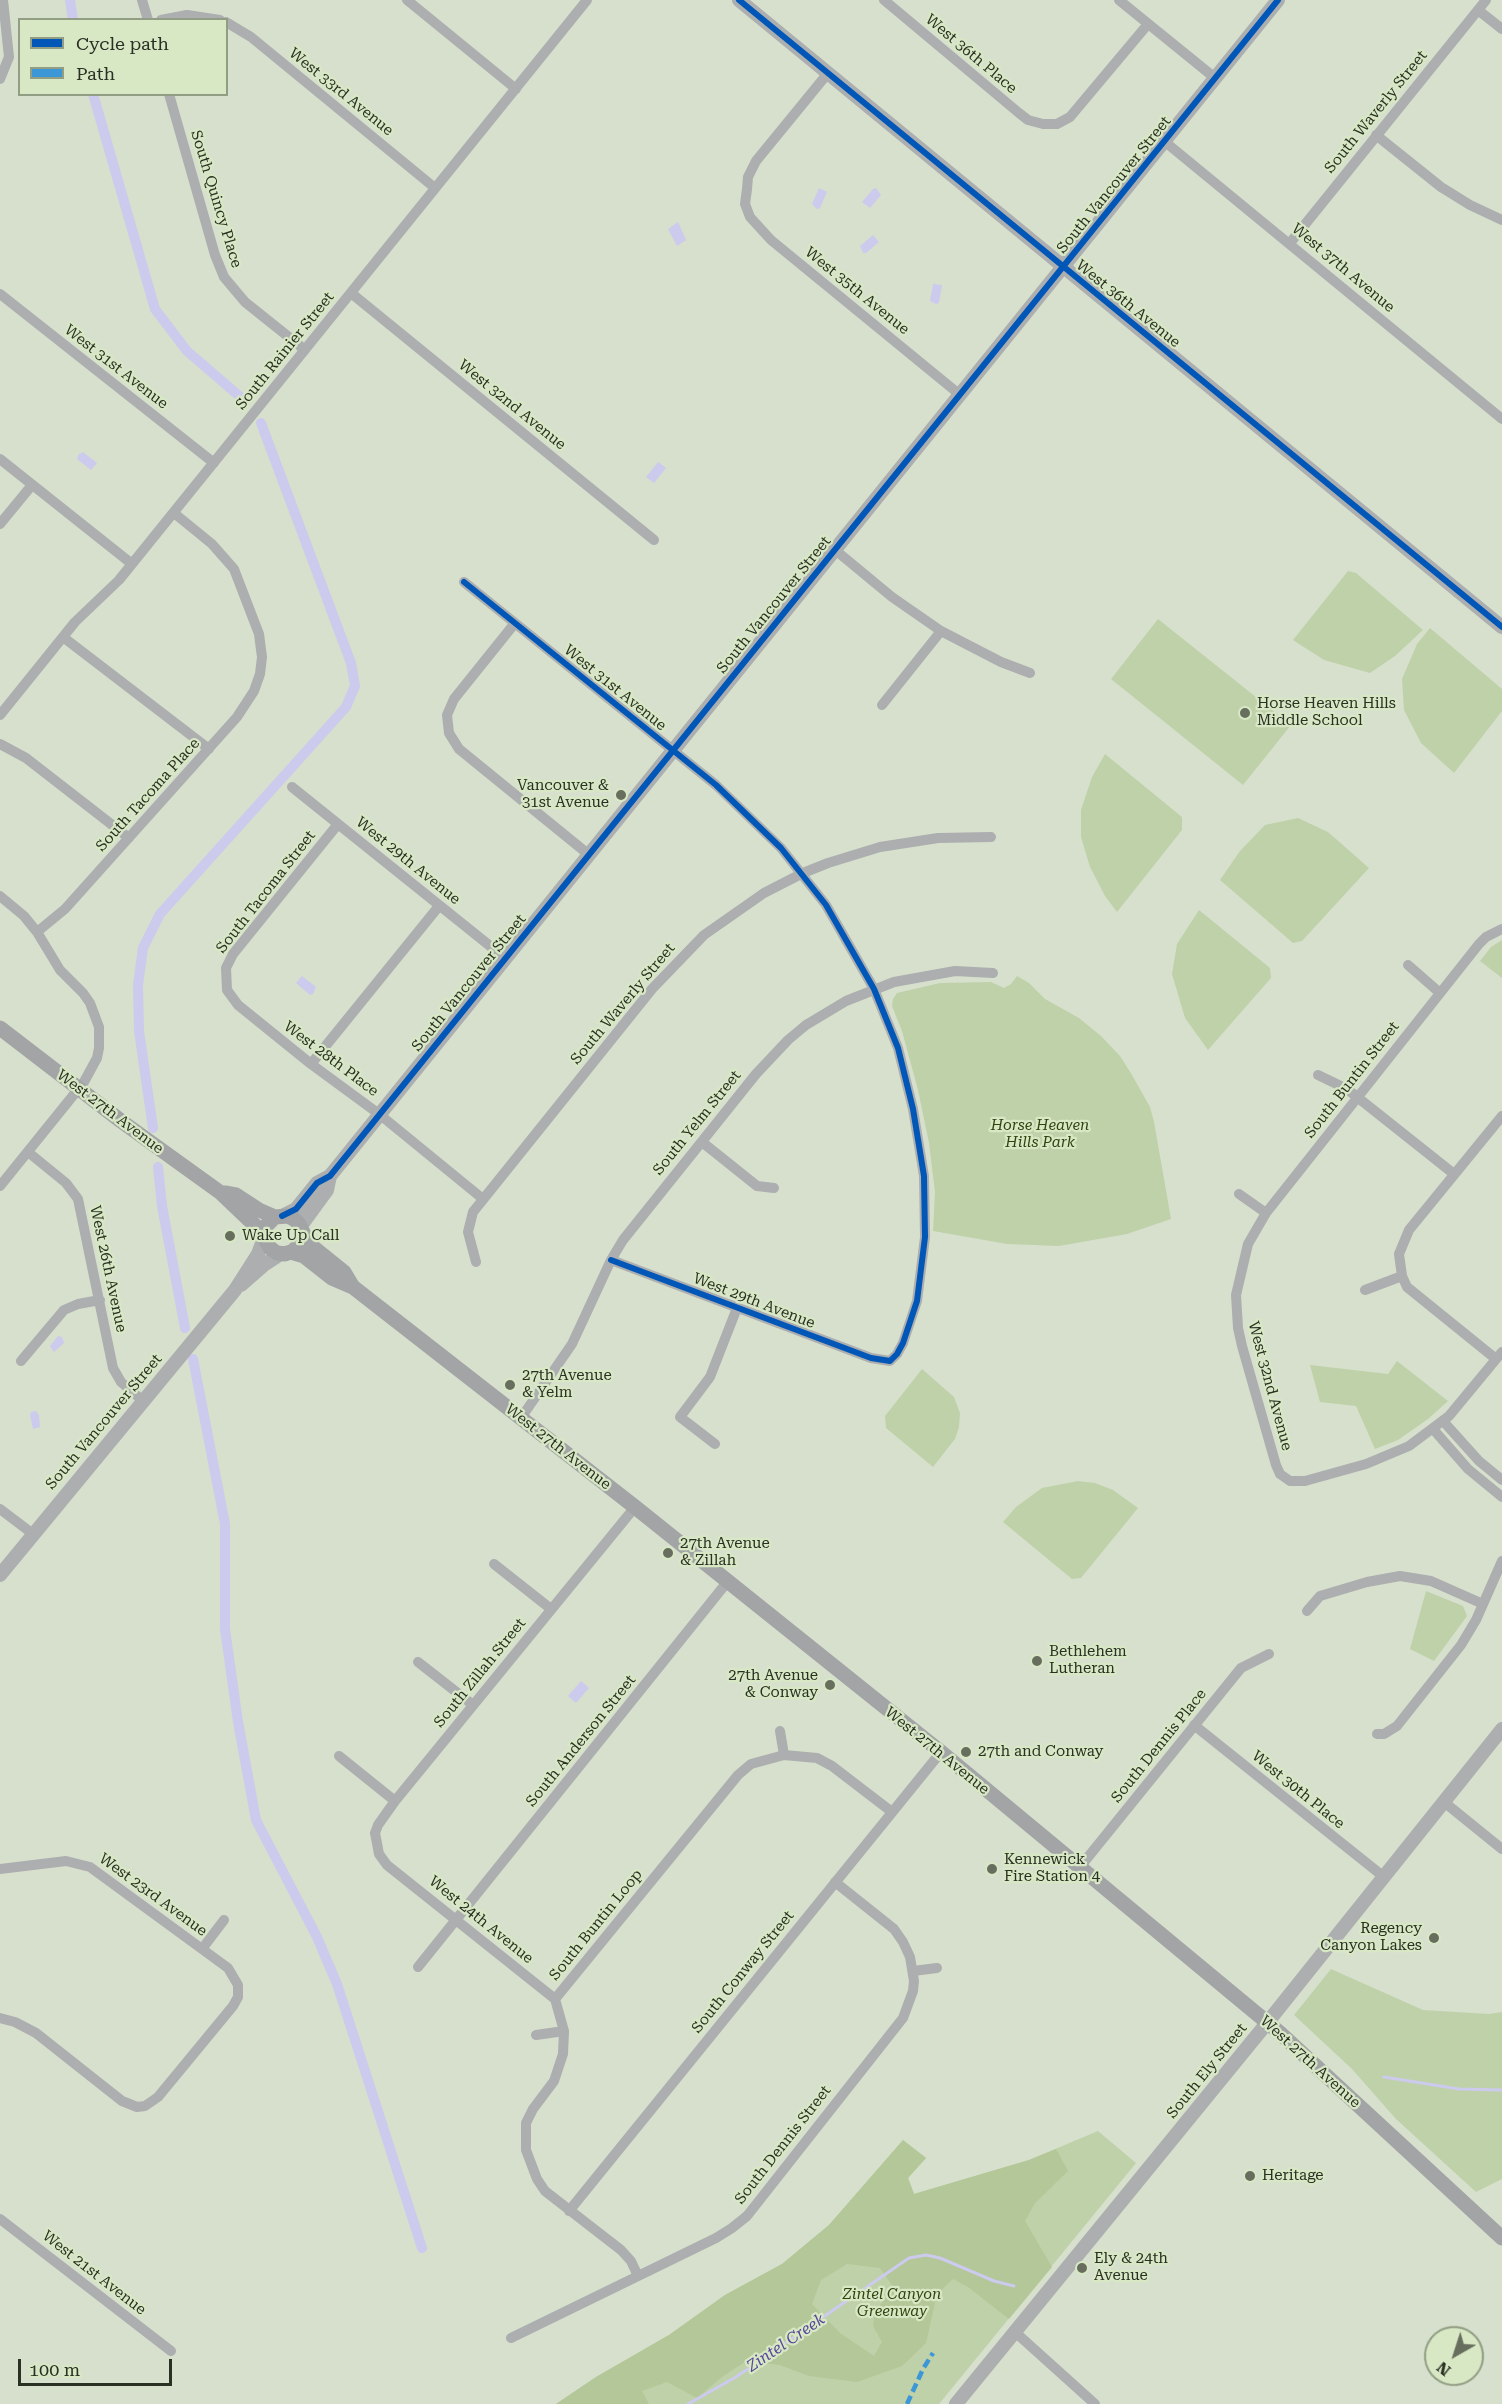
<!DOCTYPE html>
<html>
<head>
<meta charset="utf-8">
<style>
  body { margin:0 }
  #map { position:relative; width:1502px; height:2404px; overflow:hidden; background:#d7e0cd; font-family:"Roboto Serif",serif }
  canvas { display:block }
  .legend { position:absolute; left:18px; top:18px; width:210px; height:78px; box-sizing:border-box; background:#d8e8c5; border:2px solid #929e84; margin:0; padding:8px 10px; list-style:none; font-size:18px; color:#2a3023 }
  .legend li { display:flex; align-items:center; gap:12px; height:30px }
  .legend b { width:30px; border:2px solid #929e84 }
  .north { position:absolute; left:1424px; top:2326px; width:60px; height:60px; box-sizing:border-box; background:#d8e8c5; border:2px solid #929e84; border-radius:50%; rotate:219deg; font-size:16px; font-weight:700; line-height:24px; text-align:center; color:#2a3023 }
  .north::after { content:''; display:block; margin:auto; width:21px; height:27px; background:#676e5e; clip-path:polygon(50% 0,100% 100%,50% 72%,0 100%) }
  .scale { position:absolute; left:18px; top:2359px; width:154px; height:27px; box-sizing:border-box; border:3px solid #2a3023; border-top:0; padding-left:8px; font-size:18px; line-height:21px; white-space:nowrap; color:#2a3023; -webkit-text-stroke:4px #d8e8c5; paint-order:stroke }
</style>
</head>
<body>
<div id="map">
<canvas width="1502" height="2404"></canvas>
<ul class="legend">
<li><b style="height:8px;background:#0057b8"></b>Cycle path</li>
<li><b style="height:8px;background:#3c97d6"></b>Path</li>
</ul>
<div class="north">N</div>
<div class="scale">100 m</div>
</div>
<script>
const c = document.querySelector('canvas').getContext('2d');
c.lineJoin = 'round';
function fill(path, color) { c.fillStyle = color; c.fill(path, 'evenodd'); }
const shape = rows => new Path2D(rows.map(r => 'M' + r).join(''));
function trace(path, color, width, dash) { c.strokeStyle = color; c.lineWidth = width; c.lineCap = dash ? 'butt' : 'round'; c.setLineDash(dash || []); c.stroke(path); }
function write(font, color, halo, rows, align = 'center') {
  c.font = font + ' "Roboto Serif",serif'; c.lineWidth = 4.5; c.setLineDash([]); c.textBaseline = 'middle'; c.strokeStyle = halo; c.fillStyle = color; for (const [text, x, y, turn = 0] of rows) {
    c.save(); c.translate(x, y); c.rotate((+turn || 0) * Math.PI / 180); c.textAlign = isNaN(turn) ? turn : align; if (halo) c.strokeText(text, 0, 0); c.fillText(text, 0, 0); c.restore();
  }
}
fill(shape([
  [1348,571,1356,573,1423,630,1395,656,1370,673,1324,660,1293,640],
  [1158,619,1291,725,1243,785,1111,679],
  [1430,628,1502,689,1502,711,1454,773,1421,743,1404,710,1402,679,1417,644],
  [1105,754,1182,817,1182,830,1117,912,1105,896,1090,867,1081,837,1081,810,1092,777],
  [1298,818,1328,832,1369,868,1302,941,1293,943,1220,880,1240,851,1265,825],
  [1199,910,1270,968,1271,978,1208,1050,1185,1018,1172,974,1177,944],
  [1502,940,1502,978,1480,961,1491,947],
  [1017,976,1029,983,1045,999,1079,1018,1101,1036,1120,1056,1132,1075,1150,1107,1154,1122,1171,1219,1127,1234,1059,1246,1007,1244,933,1231,935,1192,929,1143,918,1090,902,1031,892,1006,893,999,897,993,940,983,991,982,1004,988,1011,984],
  [1397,1361,1448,1401,1428,1419,1398,1440,1375,1449,1356,1406,1320,1402,1310,1365,1388,1374],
  [922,1369,954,1397,960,1413,959,1427,955,1439,933,1467,886,1428,885,1416],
  [1078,1481,1095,1483,1113,1490,1138,1508,1081,1578,1072,1579,1003,1522,1016,1507,1042,1488],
  [1426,1591,1463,1606,1467,1616,1434,1661,1410,1649],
  [1331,1969,1423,2010,1489,2014,1502,2012,1502,2179,1476,2192,1396,2119,1352,2069,1294,2015],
  [1098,2131,1136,2163,939,2404,556,2404,596,2377,669,2335,725,2295,782,2264,829,2225,903,2140,926,2158,908,2178,914,2194,1029,2160]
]), '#bfd1a9');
fill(shape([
  [903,2140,926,2158,908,2178,914,2194,1029,2160,1056,2149,1068,2171,1035,2203,1025,2221,1052,2267,1009,2319,968,2287,953,2279,937,2294,926,2343,902,2366,857,2382,809,2376,780,2365,746,2361,722,2377,697,2398,667,2382,642,2391,649,2404,556,2404,596,2377,669,2335,725,2295,782,2264,829,2225],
  [847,2264,880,2268,894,2288,875,2311,873,2326,882,2342,874,2356,840,2333,812,2304,821,2280]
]), '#b3c798');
fill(shape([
  [819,188,827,192,820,208,817,209,812,204],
  [876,188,881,195,870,208,862,202,873,189],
  [678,222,686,240,677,246,668,229],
  [873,235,879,242,866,253,863,253,860,246],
  [933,284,942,285,939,303,936,304,930,301],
  [83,452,97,463,91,470,77,459,78,455],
  [658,462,666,468,654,483,646,477],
  [302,976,316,987,313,994,310,995,296,983],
  [58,1336,62,1337,64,1343,54,1352,50,1346],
  [36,1411,39,1415,40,1427,33,1429,30,1415,31,1412],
  [581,1681,589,1688,576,1703,568,1696]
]), '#cccaed');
trace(shape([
  [1384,2077,1459,2089,1502,2090],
  [688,2404,736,2377,909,2258,926,2255,940,2258,994,2281,1014,2286]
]), '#cccaed', 3);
trace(shape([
  [70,0,73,20],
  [93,94,155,309,187,351,245,401],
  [153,1128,139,1031,138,985,143,948,160,914,346,707,355,686,351,663,261,423],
  [158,1167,162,1206,185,1328],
  [193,1359,225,1524,225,1629,238,1722,256,1820,317,1937,337,1984,422,2248]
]), '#cccaed', 10);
trace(shape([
  [142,0,148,20],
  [407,0,516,89],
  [884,0,1019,113,1028,120,1043,124,1057,124,1070,117,1148,24],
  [1119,0,1215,78],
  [1478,10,1502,29],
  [161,20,187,15,220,20],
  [226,22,251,37,435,188],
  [828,73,756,161,748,177,747,189,745,204,750,217,771,240,959,394],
  [0,79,9,57,3,0],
  [169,94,215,255,224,277,245,302,305,350],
  [1376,135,1441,187,1470,205,1502,220],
  [1164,141,1502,419],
  [1290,243,1486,0],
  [351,293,654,540],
  [0,294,214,463],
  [0,459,132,564],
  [0,524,32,485],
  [834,549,892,597,941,631,1001,662,1030,673],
  [464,582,716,785,781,848,826,905,874,989,898,1048,913,1109,924,1176,925,1237,917,1301,903,1343,897,1354,890,1361,871,1358,611,1260],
  [515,623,454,699,447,715,449,733,459,749,588,854],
  [63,637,209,749],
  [882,705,941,631],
  [0,715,75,622,119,580,587,0],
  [0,744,26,758,129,838],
  [292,787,505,958],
  [338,824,233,954,226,968,227,990,238,1005,311,1064,379,1114,483,1199],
  [0,896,24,916,37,932],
  [1502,929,1486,937,1479,944,1266,1213,1248,1244,1236,1295,1238,1328,1242,1346,1276,1465,1280,1474,1290,1481,1305,1481,1366,1464,1409,1446,1449,1416,1502,1352],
  [1408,965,1440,993],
  [311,1064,439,906],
  [1318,1075,1347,1089,1454,1174],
  [702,1142,757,1186,774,1188],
  [28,1152,66,1183,78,1199,113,1368,121,1382,143,1401],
  [0,1186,84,1082,97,1058,99,1048,99,1027,90,1003,83,993,60,970,37,932,65,909,237,717,254,691,260,674,262,657,259,634,234,569,212,544,174,513],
  [1239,1194,1266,1213],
  [476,1262,468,1232,473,1212,652,989,704,935,764,893,803,873,828,863,880,847,938,838,991,837],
  [1365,1290,1402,1276],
  [1496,1359,1407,1287,1402,1276,1399,1254,1409,1230,1502,1116],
  [21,1361,64,1310,78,1304,100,1300],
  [521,1418,572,1344,611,1260,623,1240,756,1074,788,1040,806,1025,846,1001,894,982,955,971,993,973],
  [1443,1421,1479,1461,1502,1480],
  [1433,1429,1468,1469,1502,1497],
  [715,1444,680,1417,710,1377,737,1308],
  [0,1509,33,1534],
  [494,1564,551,1609],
  [1307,1611,1320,1596,1367,1582,1400,1576,1431,1581,1483,1604],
  [418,1662,473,1705],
  [1194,1725,1384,1877],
  [780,1731,784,1755],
  [1377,1734,1384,1734,1397,1726,1461,1645,1476,1620,1502,1561],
  [339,1756,395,1801],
  [1444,1802,1502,1849],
  [1080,1867,1241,1668,1269,1654],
  [0,1869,66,1861,90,1867,228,1968,238,1985,238,1997,233,2006,158,2097,145,2106,137,2107,122,2101,36,2033,15,2022,0,2018],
  [202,1949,224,1920],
  [418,1967,728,1581],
  [913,1971,937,1968],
  [555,1999,387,1865,379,1854,375,1833,378,1825,395,1801,635,1507],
  [536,2035,564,2031],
  [569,2211,941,1752],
  [0,2219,171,2351],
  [638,2276,631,2261,621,2250,545,2191,537,2179,526,2150,526,2123,533,2109,554,2081,563,2054,564,2031,555,1999,738,1775,751,1764,784,1755,817,1758,832,1766,892,1812],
  [1015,2332,1095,2404],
  [511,2338,716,2238,732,2228,747,2216,903,2018,913,1991,914,1981,910,1957,903,1942,894,1929,835,1882]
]), '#acaeaf', 10);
trace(shape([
  [739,0,1502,627],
  [282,1216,296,1209,317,1183,330,1176,1278,0],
  [300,1227,327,1190,330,1176],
  [241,1285,265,1264,282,1253],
  [0,1575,235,1290,258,1254,264,1238],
  [956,2404,1267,2023,1502,1729]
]), '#acaeaf', 14);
trace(shape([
  [0,1028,121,1121,221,1193,264,1234],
  [225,1193,236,1195,259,1210,275,1217],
  [302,1231,299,1245,293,1251,285,1254,277,1253,270,1248,264,1238,266,1226,275,1217,288,1216,294,1219,299,1224,308,1243,344,1272,353,1287],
  [291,1252,304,1256,332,1278,353,1287,635,1507,941,1752,1280,2033,1502,2238]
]), '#a3a4a6', 15);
trace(shape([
  [907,2404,923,2369,933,2353]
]), '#3c97d6', 4.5, [9, 4.5]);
trace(shape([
  [739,0,1502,627],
  [464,582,716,785,781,848,826,905,874,989,898,1048,913,1109,924,1176,925,1237,917,1301,903,1343,897,1354,890,1361,871,1358,611,1260],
  [282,1216,296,1209,317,1183,330,1176,1278,0]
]), '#0057b8', 6);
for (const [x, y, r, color] of [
  [1245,713,6,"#676e5e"],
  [621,795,6,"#676e5e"],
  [230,1236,6,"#676e5e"],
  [510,1385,6,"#676e5e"],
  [668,1553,6,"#676e5e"],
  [1037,1661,6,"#676e5e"],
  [830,1685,6,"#676e5e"],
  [966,1752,6,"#676e5e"],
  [992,1869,6,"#676e5e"],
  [1434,1938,6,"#676e5e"],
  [1250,2176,6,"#676e5e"],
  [1082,2268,6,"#676e5e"]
]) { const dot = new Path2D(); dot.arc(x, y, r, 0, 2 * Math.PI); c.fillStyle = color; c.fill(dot); trace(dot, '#d8e8c5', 2); }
write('15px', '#2a3023', '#d8e8c5', [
  ["West 36th Place",971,54,40],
  ["West 33rd Avenue",341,92,39],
  ["South Waverly Street",1376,112,-51],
  ["South Vancouver Street",1114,185,-51],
  ["South Quincy Place",216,199,73],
  ["West 37th Avenue",1343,268,40],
  ["West 35th Avenue",857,291,39],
  ["West 36th Avenue",1128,304,39],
  ["South Rainier Street",285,351,-51],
  ["West 31st Avenue",116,367,38],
  ["West 32nd Avenue",512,405,39],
  ["South Vancouver Street",774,605,-51],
  ["West 31st Avenue",615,688,39],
  ["South Tacoma Place",148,795,-48],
  ["West 29th Avenue",408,861,39],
  ["South Tacoma Street",266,892,-52],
  ["South Vancouver Street",469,983,-51],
  ["South Waverly Street",623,1004,-50],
  ["West 28th Place",331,1059,37],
  ["South Buntin Street",1352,1080,-52],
  ["West 27th Avenue",110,1112,37],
  ["South Yelm Street",697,1123,-51],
  ["West 26th Avenue",108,1269,78],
  ["West 29th Avenue",754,1301,21],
  ["West 32nd Avenue",1270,1386,75],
  ["South Vancouver Street",104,1422,-50],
  ["West 27th Avenue",558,1447,38],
  ["South Zillah Street",480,1673,-51],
  ["South Anderson Street",581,1741,-51],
  ["South Dennis Place",1159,1746,-51],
  ["West 27th Avenue",937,1751,39],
  ["West 30th Place",1298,1790,39],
  ["West 23rd Avenue",153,1895,36],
  ["West 24th Avenue",481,1920,39],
  ["South Buntin Loop",596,1925,-51],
  ["South Conway Street",743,1972,-51],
  ["West 27th Avenue",1310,2062,42],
  ["South Ely Street",1207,2071,-51],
  ["South Dennis Street",783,2145,-52],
  ["West 21st Avenue",94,2273,38]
]);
write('15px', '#2a3023', '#d8e8c5', [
  ["Horse Heaven Hills",1257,704],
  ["Middle School",1257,721],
  ["Vancouver &",609,786,"right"],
  ["31st Avenue",609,803,"right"],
  ["Wake Up Call",242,1236],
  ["27th Avenue",522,1376],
  ["& Yelm",522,1393],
  ["27th Avenue",680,1544],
  ["& Zillah",680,1561],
  ["Bethlehem",1049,1652],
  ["Lutheran",1049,1669],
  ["27th Avenue",818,1676,"right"],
  ["& Conway",818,1693,"right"],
  ["27th and Conway",978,1752],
  ["Kennewick",1004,1860],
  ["Fire Station 4",1004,1877],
  ["Regency",1422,1929,"right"],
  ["Canyon Lakes",1422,1946,"right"],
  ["Heritage",1262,2176],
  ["Ely & 24th",1094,2259],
  ["Avenue",1094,2276]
], 'left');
write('italic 15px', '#314410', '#d8e8c5', [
  ["Horse Heaven",1040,1126],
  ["Hills Park",1040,1143],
  ["Zintel Canyon",892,2295],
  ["Greenway",892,2312]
]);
write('italic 16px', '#574699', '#d8e8c5', [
  ["Zintel Creek",786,2343,-34]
]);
</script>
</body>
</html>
